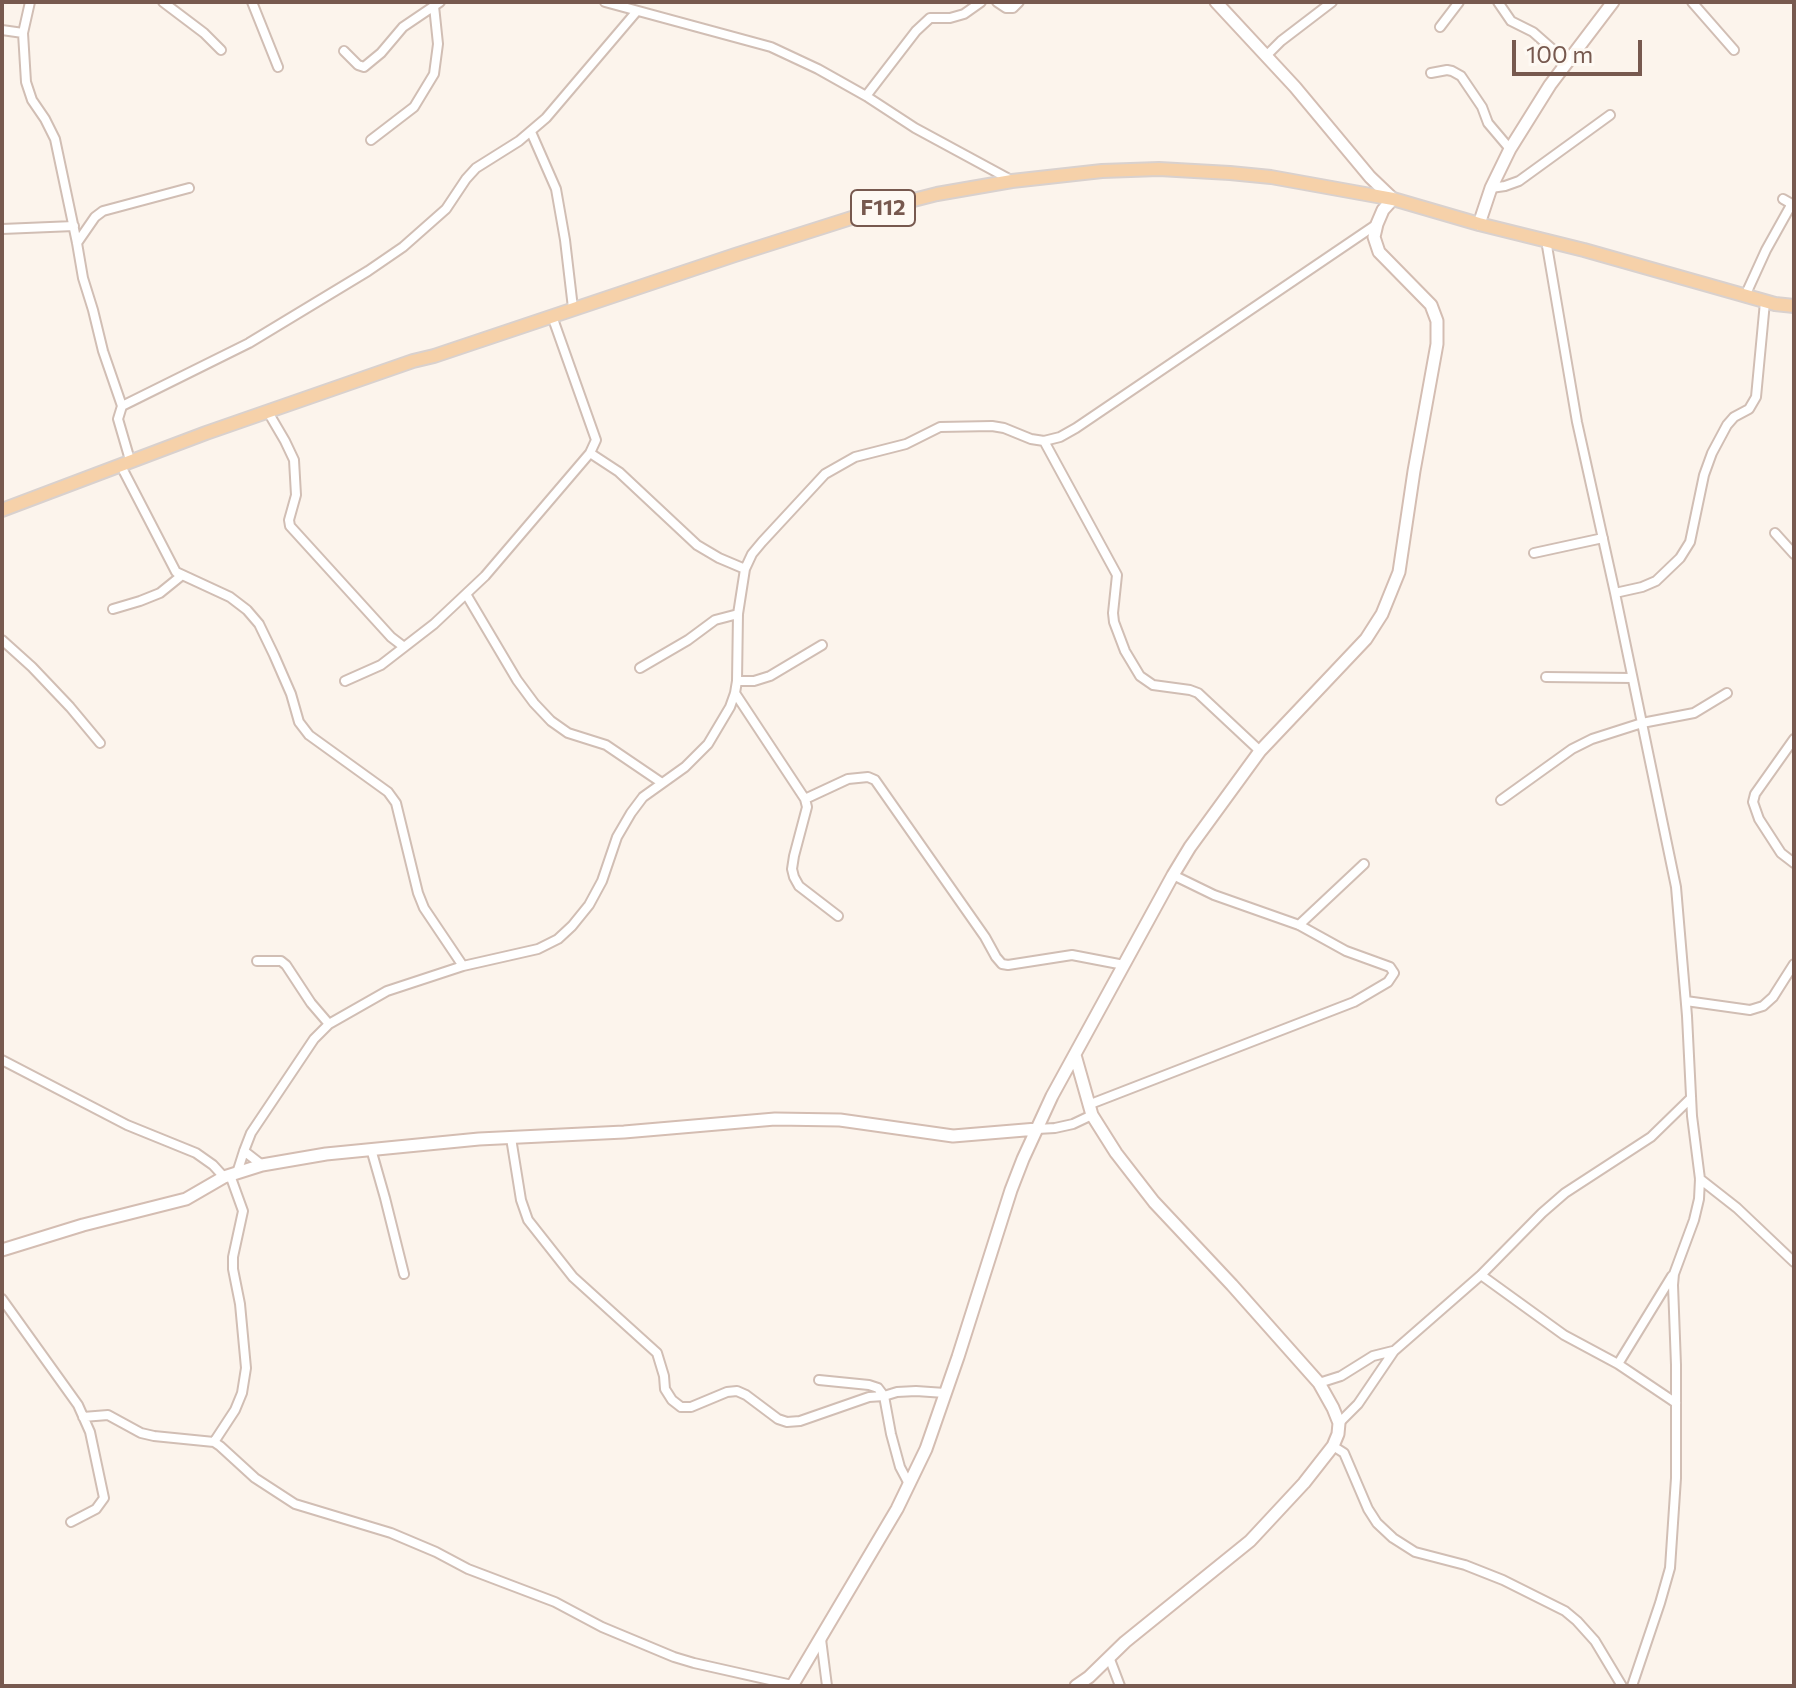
<!DOCTYPE html>
<html>
<head>
<meta charset="utf-8">
<style>
  body { margin:0 }
  #map { position:relative; width:1796px; height:1688px; overflow:hidden; background:#fcf4ec; font-family:Commissioner,sans-serif }
  canvas { display:block }
  .frame { position:absolute; inset:0; border:4px solid #77594f; pointer-events:none }
  .scale { position:absolute; left:1512px; top:40px; width:130px; height:36px; box-sizing:border-box; border:4px solid #77594f; border-top:0; padding-left:10px; font-size:24px; line-height:28px; white-space:nowrap; color:#77594f; -webkit-text-stroke:6px #fef9f3; paint-order:stroke }
</style>
</head>
<body>
<div id="map">
<canvas width="1796" height="1688"></canvas>
<div class="frame"></div>
<div class="scale">100 m</div>
</div>
<script>
const c = document.querySelector('canvas').getContext('2d');
c.lineJoin = 'round';
const shape = rows => new Path2D(rows.map(r => 'M' + r).join(''));
function trace(path, color, width, dash) { c.strokeStyle = color; c.lineWidth = width; c.lineCap = dash ? 'butt' : 'round'; c.setLineDash(dash || []); c.stroke(path); }
function write(font, color, halo, rows, align = 'center') {
  c.font = font + ' Commissioner,sans-serif'; c.lineWidth = 6; c.setLineDash([]); c.textBaseline = 'middle'; c.strokeStyle = halo; c.fillStyle = color; for (const [text, x, y, turn = 0] of rows) {
    c.save(); c.translate(x, y); c.rotate((+turn || 0) * Math.PI / 180); c.textAlign = isNaN(turn) ? turn : align; if (halo) c.strokeText(text, 0, 0); c.fillText(text, 0, 0); c.restore();
  }
}
const street = shape([
  [30,2,23,33,26,82,32,100,45,119,55,139,77,243,83,278,93,310,103,351,122,406,118,419,130,460],
  [163,2,204,33,221,50],
  [252,2,278,67],
  [605,2,771,47,818,69,866,96,915,128,1011,180],
  [997,2,1006,8,1013,8,1019,2],
  [1498,2,1511,21,1533,32,1567,62],
  [1692,2,1734,50],
  [1440,27,1459,2],
  [2,30,23,33],
  [344,51,358,65,364,67,381,53,403,27,440,2],
  [1267,55,1281,41,1332,2],
  [1431,73,1447,70,1452,71,1461,76,1482,107,1488,123,1510,149],
  [866,96,916,31,930,18,950,18,964,14,981,2],
  [531,132,556,189,565,240,573,308],
  [371,140,414,107,434,74,438,44,434,6],
  [1491,188,1505,186,1519,181,1610,115],
  [2,229,74,226],
  [1546,240,1577,422,1615,593,1676,887,1687,1016,1692,1116,1700,1179,1699,1199,1694,1220,1674,1274,1673,1285,1676,1365,1676,1478,1670,1568,1660,1603,1632,1686],
  [77,243,95,217,103,211,189,188],
  [1745,296,1766,250,1790,207,1790,203,1783,199],
  [122,406,249,343,368,271,403,247,446,209,466,179,476,168,519,141,546,118,637,11],
  [268,412,285,441,294,460,296,495,289,520,290,526,391,637,404,647],
  [1044,441,1117,575,1113,613,1114,622,1125,651,1140,676,1153,685,1190,690,1198,693,1260,751],
  [590,453,619,472,697,545,719,558,745,569],
  [120,464,176,572,230,597,247,610,259,624,274,655,291,694,299,722,309,735,388,792,396,803,418,893,424,908,463,966],
  [1775,533,1794,554],
  [1534,553,1603,538],
  [1615,593,1642,587,1656,581,1680,558,1690,542,1704,475,1712,453,1727,425,1734,417,1749,409,1756,397,1765,302],
  [466,594,517,680,534,703,551,721,568,733,606,745,662,783],
  [113,609,140,601,160,593,181,576],
  [2,640,32,667,70,707,100,743],
  [640,668,688,640,715,620,738,614],
  [1546,677,1632,678],
  [345,681,381,665,434,624,485,576,590,453,596,440,552,316],
  [737,681,754,681,770,676,822,645],
  [735,693,805,799,807,807,794,856,792,869,794,877,799,886,838,916],
  [1794,739,1755,794,1753,802,1759,819,1781,853,1794,863],
  [805,799,848,779,868,777,875,780,985,937,996,957,1002,964,1008,965,1072,955,1124,965],
  [1501,800,1572,749,1592,739,1642,723,1694,713,1727,693],
  [1299,925,1364,864],
  [257,961,281,961,286,965,311,1003,329,1024],
  [1686,1001,1750,1010,1763,1006,1773,997,1794,964],
  [2,1060,127,1125,196,1153,213,1165,224,1177],
  [1088,1105,1354,1002,1388,982,1394,973,1390,967,1346,951,1299,925,1214,895,1173,875],
  [1037,1129,1055,1128,1073,1124,1092,1115],
  [511,1138,521,1200,528,1220,573,1277,657,1353,664,1376,665,1389,672,1400,681,1407,691,1407,727,1392,737,1391,746,1395,778,1419,787,1422,800,1421,869,1397,884,1396,897,1392,916,1391,945,1393],
  [371,1149,385,1198,404,1274],
  [244,1151,262,1165],
  [237,1173,244,1151,251,1133,314,1039,329,1024,387,991,463,966,538,949,558,939,572,926,589,905,602,881,617,837,631,813,643,797,685,767,708,744,730,707,735,693,737,681,738,614,745,569,752,554,762,542,825,474,855,457,906,444,940,427,992,426,1004,428,1031,439,1044,441,1060,437,1076,428,1377,224],
  [1700,1179,1737,1208,1794,1262],
  [1481,1275,1564,1335,1618,1364,1676,1403],
  [2,1299,78,1405,90,1432,104,1498,96,1509,71,1522],
  [1618,1364,1672,1276],
  [819,1380,869,1385,878,1388,884,1396,891,1434,900,1467,909,1484],
  [1319,1383,1341,1376,1373,1356,1393,1351],
  [83,1417,108,1415,141,1433,154,1436,214,1442,220,1446,255,1478,295,1504,391,1533,436,1552,468,1569,555,1602,602,1627,674,1657,694,1663,792,1685],
  [1339,1423,1358,1404,1394,1351,1481,1275,1542,1213,1565,1193,1651,1137,1691,1098],
  [214,1442,235,1410,242,1393,246,1368,240,1304,233,1269,233,1257,243,1211,230,1175],
  [1333,1446,1344,1453,1368,1509,1377,1523,1393,1538,1415,1552,1465,1565,1503,1580,1565,1611,1577,1621,1595,1641,1622,1686],
  [821,1639,827,1686],
  [1109,1657,1120,1686]
]);
const secondary = shape([
  [1479,224,1491,188,1510,149,1550,85,1613,2],
  [1075,1055,1092,1115,1116,1153,1154,1202,1232,1285,1319,1383,1333,1408,1339,1423,1338,1434,1333,1446,1304,1483,1250,1541,1125,1642,1089,1677,1076,1686],
  [2,1250,83,1225,186,1199,224,1177,262,1165,326,1154,479,1139,624,1132,775,1119,840,1120,953,1136,1037,1129],
  [792,1686,897,1509,926,1449,958,1357,1011,1190,1023,1159,1052,1096,1173,875,1190,847,1260,751,1366,639,1382,614,1399,572,1414,471,1437,344,1437,321,1431,305,1379,252,1374,237,1377,224,1383,210,1393,199,1370,177,1295,87,1216,2]
]);
const primary = shape([
  [2,510,206,433,413,361,434,356,735,255,886,207,937,194,1012,181,1102,171,1159,169,1230,173,1271,177,1393,199,1479,224,1584,250,1775,304,1794,306]
]);
trace(street, '#d1beb4', 12);
trace(secondary, '#d4bdb2', 15);
trace(primary, '#d9d1ce', 16);
trace(street, '#fff', 8);
trace(secondary, '#fff', 11);
trace(primary, '#f6d1a9', 12);
for (const [x, y, w] of [
  [883,208,64]
]) { const box = new Path2D(); box.roundRect(x - w / 2, y - 18, w, 36, 6); c.fillStyle = '#fef9f3'; c.fill(box); trace(box, '#77594f', 2); }
write('bold 22px', '#77594f', null, [
  ["F112",883,208]
]);
</script>
</body>
</html>
